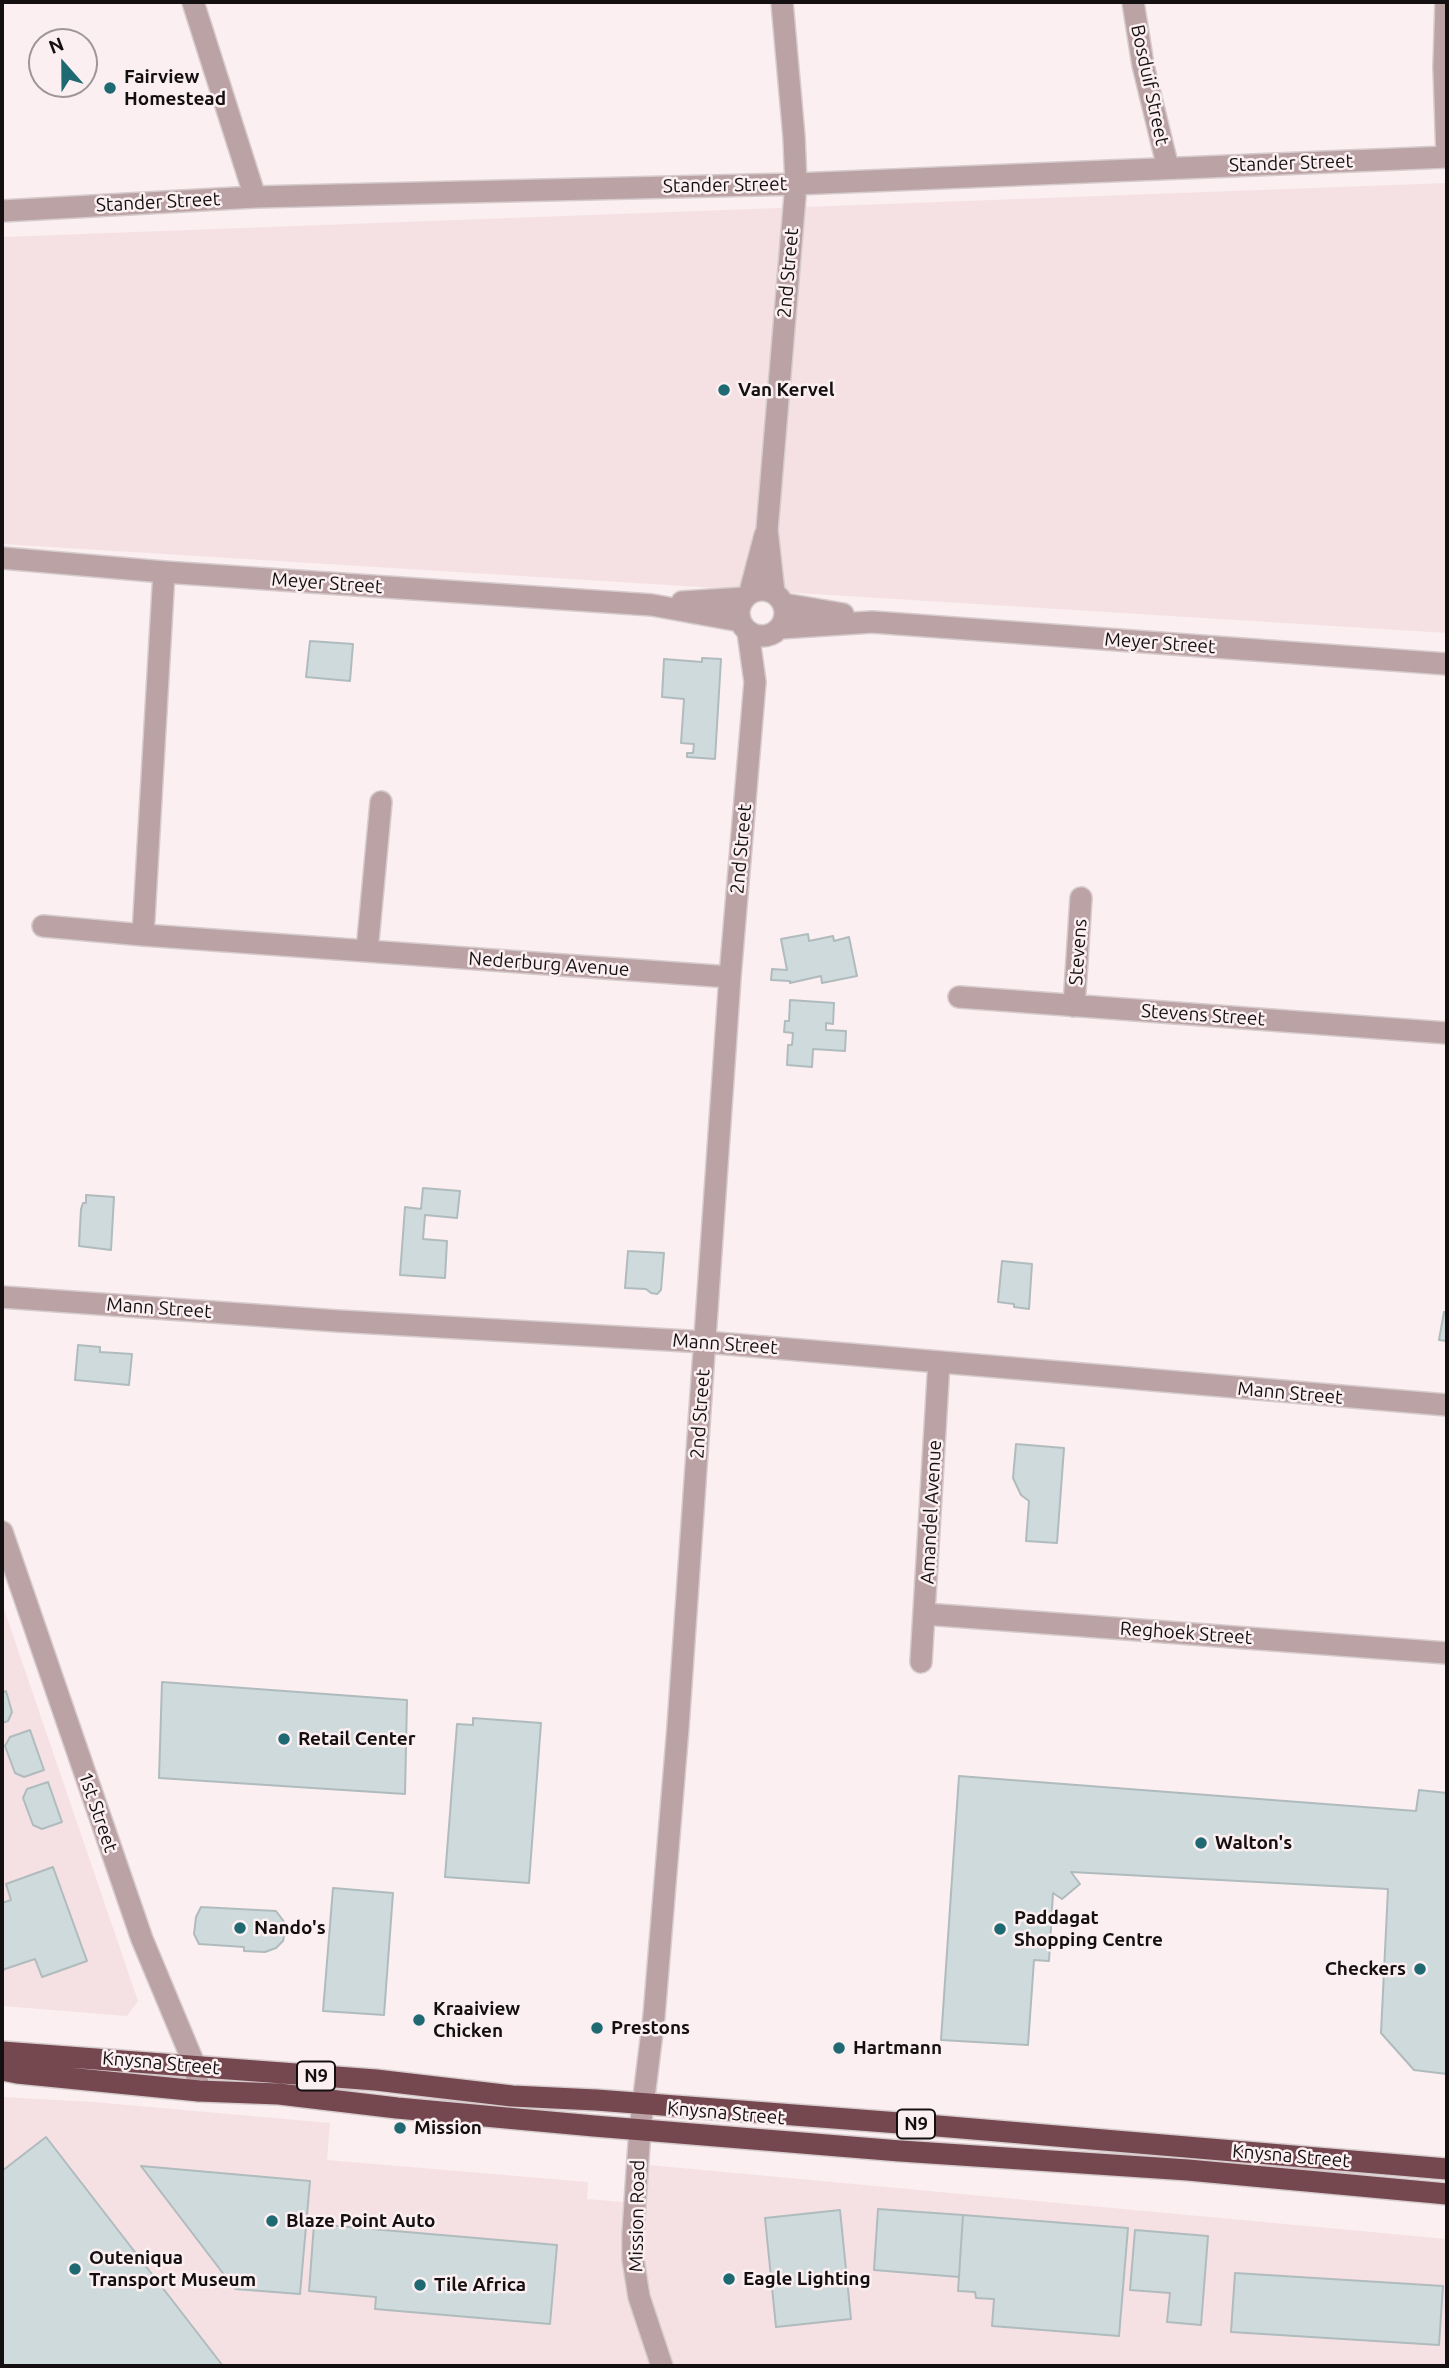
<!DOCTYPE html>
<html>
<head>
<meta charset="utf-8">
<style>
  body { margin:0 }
  #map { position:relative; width:1449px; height:2368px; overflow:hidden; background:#fbeff1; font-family:Ubuntu,sans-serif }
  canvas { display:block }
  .frame { position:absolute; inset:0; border:4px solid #141011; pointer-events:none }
  .north { position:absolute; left:28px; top:28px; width:70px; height:70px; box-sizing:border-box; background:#fbeff1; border:2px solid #9f9697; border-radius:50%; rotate:339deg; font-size:19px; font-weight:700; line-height:28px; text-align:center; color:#141011 }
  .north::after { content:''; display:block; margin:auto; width:24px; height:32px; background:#1e6972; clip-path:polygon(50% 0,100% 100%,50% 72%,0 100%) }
</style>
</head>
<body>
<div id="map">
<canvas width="1449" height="2368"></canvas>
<div class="frame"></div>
<div class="north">N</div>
</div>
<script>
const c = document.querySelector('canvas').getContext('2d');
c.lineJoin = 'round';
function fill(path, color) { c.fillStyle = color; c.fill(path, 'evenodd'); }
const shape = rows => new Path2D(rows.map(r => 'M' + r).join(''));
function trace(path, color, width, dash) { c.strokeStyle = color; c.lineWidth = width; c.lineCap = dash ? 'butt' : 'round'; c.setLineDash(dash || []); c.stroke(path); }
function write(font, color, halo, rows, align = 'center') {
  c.font = font + ' Ubuntu,sans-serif'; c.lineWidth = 5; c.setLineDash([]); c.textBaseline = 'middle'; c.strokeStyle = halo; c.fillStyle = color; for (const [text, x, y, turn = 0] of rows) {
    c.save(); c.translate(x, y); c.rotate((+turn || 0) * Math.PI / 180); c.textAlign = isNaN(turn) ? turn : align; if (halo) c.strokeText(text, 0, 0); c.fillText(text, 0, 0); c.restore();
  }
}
fill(shape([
  [1447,183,1447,633,2,544,2,237],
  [2,1603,138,2001,127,2016,2,2006],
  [2,2097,94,2102,330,2123,327,2160,588,2182,587,2199,635,2203,638,2164,1447,2239,1447,2366,2,2366]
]), '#f5e1e3');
const building = shape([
  [310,641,353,644,350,681,306,677,310,641],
  [702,658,721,659,715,759,687,757,687,753,693,753,694,744,681,743,684,699,662,697,664,659,702,662,702,658],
  [808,934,809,941,833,936,834,941,849,937,857,976,822,983,821,976,790,983,790,981,771,980,772,969,787,970,781,939,808,934],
  [790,1000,834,1003,833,1024,826,1023,826,1030,846,1031,845,1051,813,1049,812,1067,787,1065,788,1045,792,1045,793,1033,784,1032,785,1021,789,1021,790,1000],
  [423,1188,460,1191,457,1218,425,1215,423,1239,447,1241,445,1278,400,1275,405,1207,421,1209,423,1188],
  [86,1195,114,1197,111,1250,79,1246,81,1209,83,1203,86,1203,86,1195],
  [628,1251,664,1253,661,1290,657,1294,651,1293,646,1289,625,1288,628,1251],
  [1002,1261,1032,1264,1029,1309,1014,1307,1014,1304,998,1302,1002,1261],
  [1444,1312,1447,1312,1447,1341,1439,1340,1444,1312],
  [78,1345,100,1347,100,1352,132,1354,129,1385,75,1380,78,1345],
  [1016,1444,1064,1448,1057,1543,1026,1541,1029,1501,1021,1495,1013,1478,1016,1444],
  [162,1682,407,1700,405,1794,159,1778,162,1682],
  [6,1691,12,1712,8,1721,2,1723,2,1693,6,1691],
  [473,1718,541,1723,529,1883,445,1877,457,1724,473,1725,473,1718],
  [30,1730,44,1770,24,1777,15,1773,5,1746,10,1737,30,1730],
  [959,1776,1416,1811,1419,1790,1447,1793,1447,2074,1414,2070,1381,2033,1388,1889,1071,1872,1080,1884,1062,1899,1053,1893,1049,1961,1034,1960,1028,2045,941,2040,959,1776],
  [48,1782,62,1822,42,1829,33,1825,23,1798,27,1789,48,1782],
  [53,1867,87,1961,42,1977,35,1959,2,1970,2,1903,11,1900,6,1884,53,1867],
  [333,1888,393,1893,384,2015,323,2011,333,1888],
  [201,1907,276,1911,285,1923,285,1932,283,1941,276,1948,265,1952,244,1951,244,1947,199,1944,194,1934,196,1917,201,1907],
  [46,2137,223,2366,2,2366,2,2171,46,2137],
  [141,2166,310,2181,300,2294,235,2289,141,2166],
  [878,2209,963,2215,959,2277,874,2270,878,2209],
  [840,2210,851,2319,776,2327,765,2218,840,2210],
  [963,2215,1128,2228,1119,2336,992,2326,994,2299,976,2298,975,2292,958,2291,963,2215],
  [314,2224,557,2245,550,2324,375,2309,376,2297,309,2291,314,2224],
  [1135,2230,1208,2236,1201,2325,1167,2322,1170,2293,1130,2290,1135,2230],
  [1235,2273,1443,2286,1439,2345,1231,2332,1235,2273]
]);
fill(building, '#cedadb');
trace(building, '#b0bbbd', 2);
const minor = shape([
  [193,2,255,197],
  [1133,2,1143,65,1168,168],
  [1446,2,1444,67,1447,157],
  [2,211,255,197,796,184,1447,157],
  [2,558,164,572,652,605,740,621],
  [164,572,143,935,730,977],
  '739 613a23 23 0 1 1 46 0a23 23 0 1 1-46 0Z',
  [750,592,765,535],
  [774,593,767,530,796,184,794,137,782,2],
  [682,602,744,598],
  [784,604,843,614],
  [780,628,872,622,1447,664],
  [43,926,143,935],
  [367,951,381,802],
  [959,997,1447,1033],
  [1074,1006,1081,898],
  [2,1297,338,1321,705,1342,1447,1405],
  [2,1532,142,1939,195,2066,199,2091],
  [925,1614,1447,1653],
  [921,1662,939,1362],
  [662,2366,639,2297,633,2259,633,2233,640,2129,654,2016,678,1727,730,977,755,682,748,632]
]);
const highway = shape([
  [2,2052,376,2080,512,2096,596,2100,926,2125,1447,2169],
  [2,2070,17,2073,199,2091,279,2094,397,2108,594,2126,900,2151,1188,2170,1447,2194]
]);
trace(minor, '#d6cbcd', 24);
trace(highway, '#d6cbcd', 24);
trace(minor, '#baa2a5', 21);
trace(highway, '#75474e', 21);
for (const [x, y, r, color] of [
  [110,88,7,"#1e6972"],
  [724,390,7,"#1e6972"],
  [284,1739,7,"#1e6972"],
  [1201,1843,7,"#1e6972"],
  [240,1928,7,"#1e6972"],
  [1000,1929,7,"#1e6972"],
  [1420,1969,7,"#1e6972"],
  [419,2020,7,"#1e6972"],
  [597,2028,7,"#1e6972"],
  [839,2048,7,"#1e6972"],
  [400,2128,7,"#1e6972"],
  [272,2221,7,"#1e6972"],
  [75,2269,7,"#1e6972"],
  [729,2279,7,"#1e6972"],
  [420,2285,7,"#1e6972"]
]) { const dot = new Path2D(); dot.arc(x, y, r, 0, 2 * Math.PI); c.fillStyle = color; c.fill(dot); trace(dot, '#fbeff1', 2.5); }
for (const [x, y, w] of [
  [316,2076,38],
  [916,2124,38]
]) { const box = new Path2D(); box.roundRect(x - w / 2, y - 14.5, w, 29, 5); c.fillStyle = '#fbeff1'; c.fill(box); trace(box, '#141011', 2); }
write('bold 18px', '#141011', null, [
  ["N9",316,2076],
  ["N9",916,2124]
]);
write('bold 19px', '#141011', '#fbeff1', [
  ["Fairview",124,77],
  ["Homestead",124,99],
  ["Van Kervel",738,390],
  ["Retail Center",298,1739],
  ["Walton's",1215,1843],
  ["Paddagat",1014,1918],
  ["Shopping Centre",1014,1940],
  ["Nando's",254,1928],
  ["Checkers",1406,1969,"right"],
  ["Kraaiview",433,2009],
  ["Chicken",433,2031],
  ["Prestons",611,2028],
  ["Hartmann",853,2048],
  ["Mission",414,2128],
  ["Blaze Point Auto",286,2221],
  ["Outeniqua",89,2258],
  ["Transport Museum",89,2280],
  ["Eagle Lighting",743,2279],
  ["Tile Africa",434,2285]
], 'left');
write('19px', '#141011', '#fbeff1', [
  ["Bosduif Street",1150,85,78],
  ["Stander Street",1291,163,-2],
  ["Stander Street",725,185,-1],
  ["Stander Street",158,202,-3],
  ["2nd Street",788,273,-85],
  ["Meyer Street",327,583,4],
  ["Meyer Street",1160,643,4],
  ["2nd Street",741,849,-85],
  ["Stevens",1078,952,-86],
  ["Nederburg Avenue",549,964,4],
  ["Stevens Street",1203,1015,4],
  ["Mann Street",159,1308,4],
  ["Mann Street",725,1344,4],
  ["Mann Street",1290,1393,5],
  ["2nd Street",700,1414,-86],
  ["Amandel Avenue",931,1512,-87],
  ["Reghoek Street",1186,1633,4],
  ["1st Street",98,1812,71],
  ["Knysna Street",161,2063,5],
  ["Knysna Street",726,2113,5],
  ["Knysna Street",1291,2156,5],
  ["Mission Road",637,2216,-89]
]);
</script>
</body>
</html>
